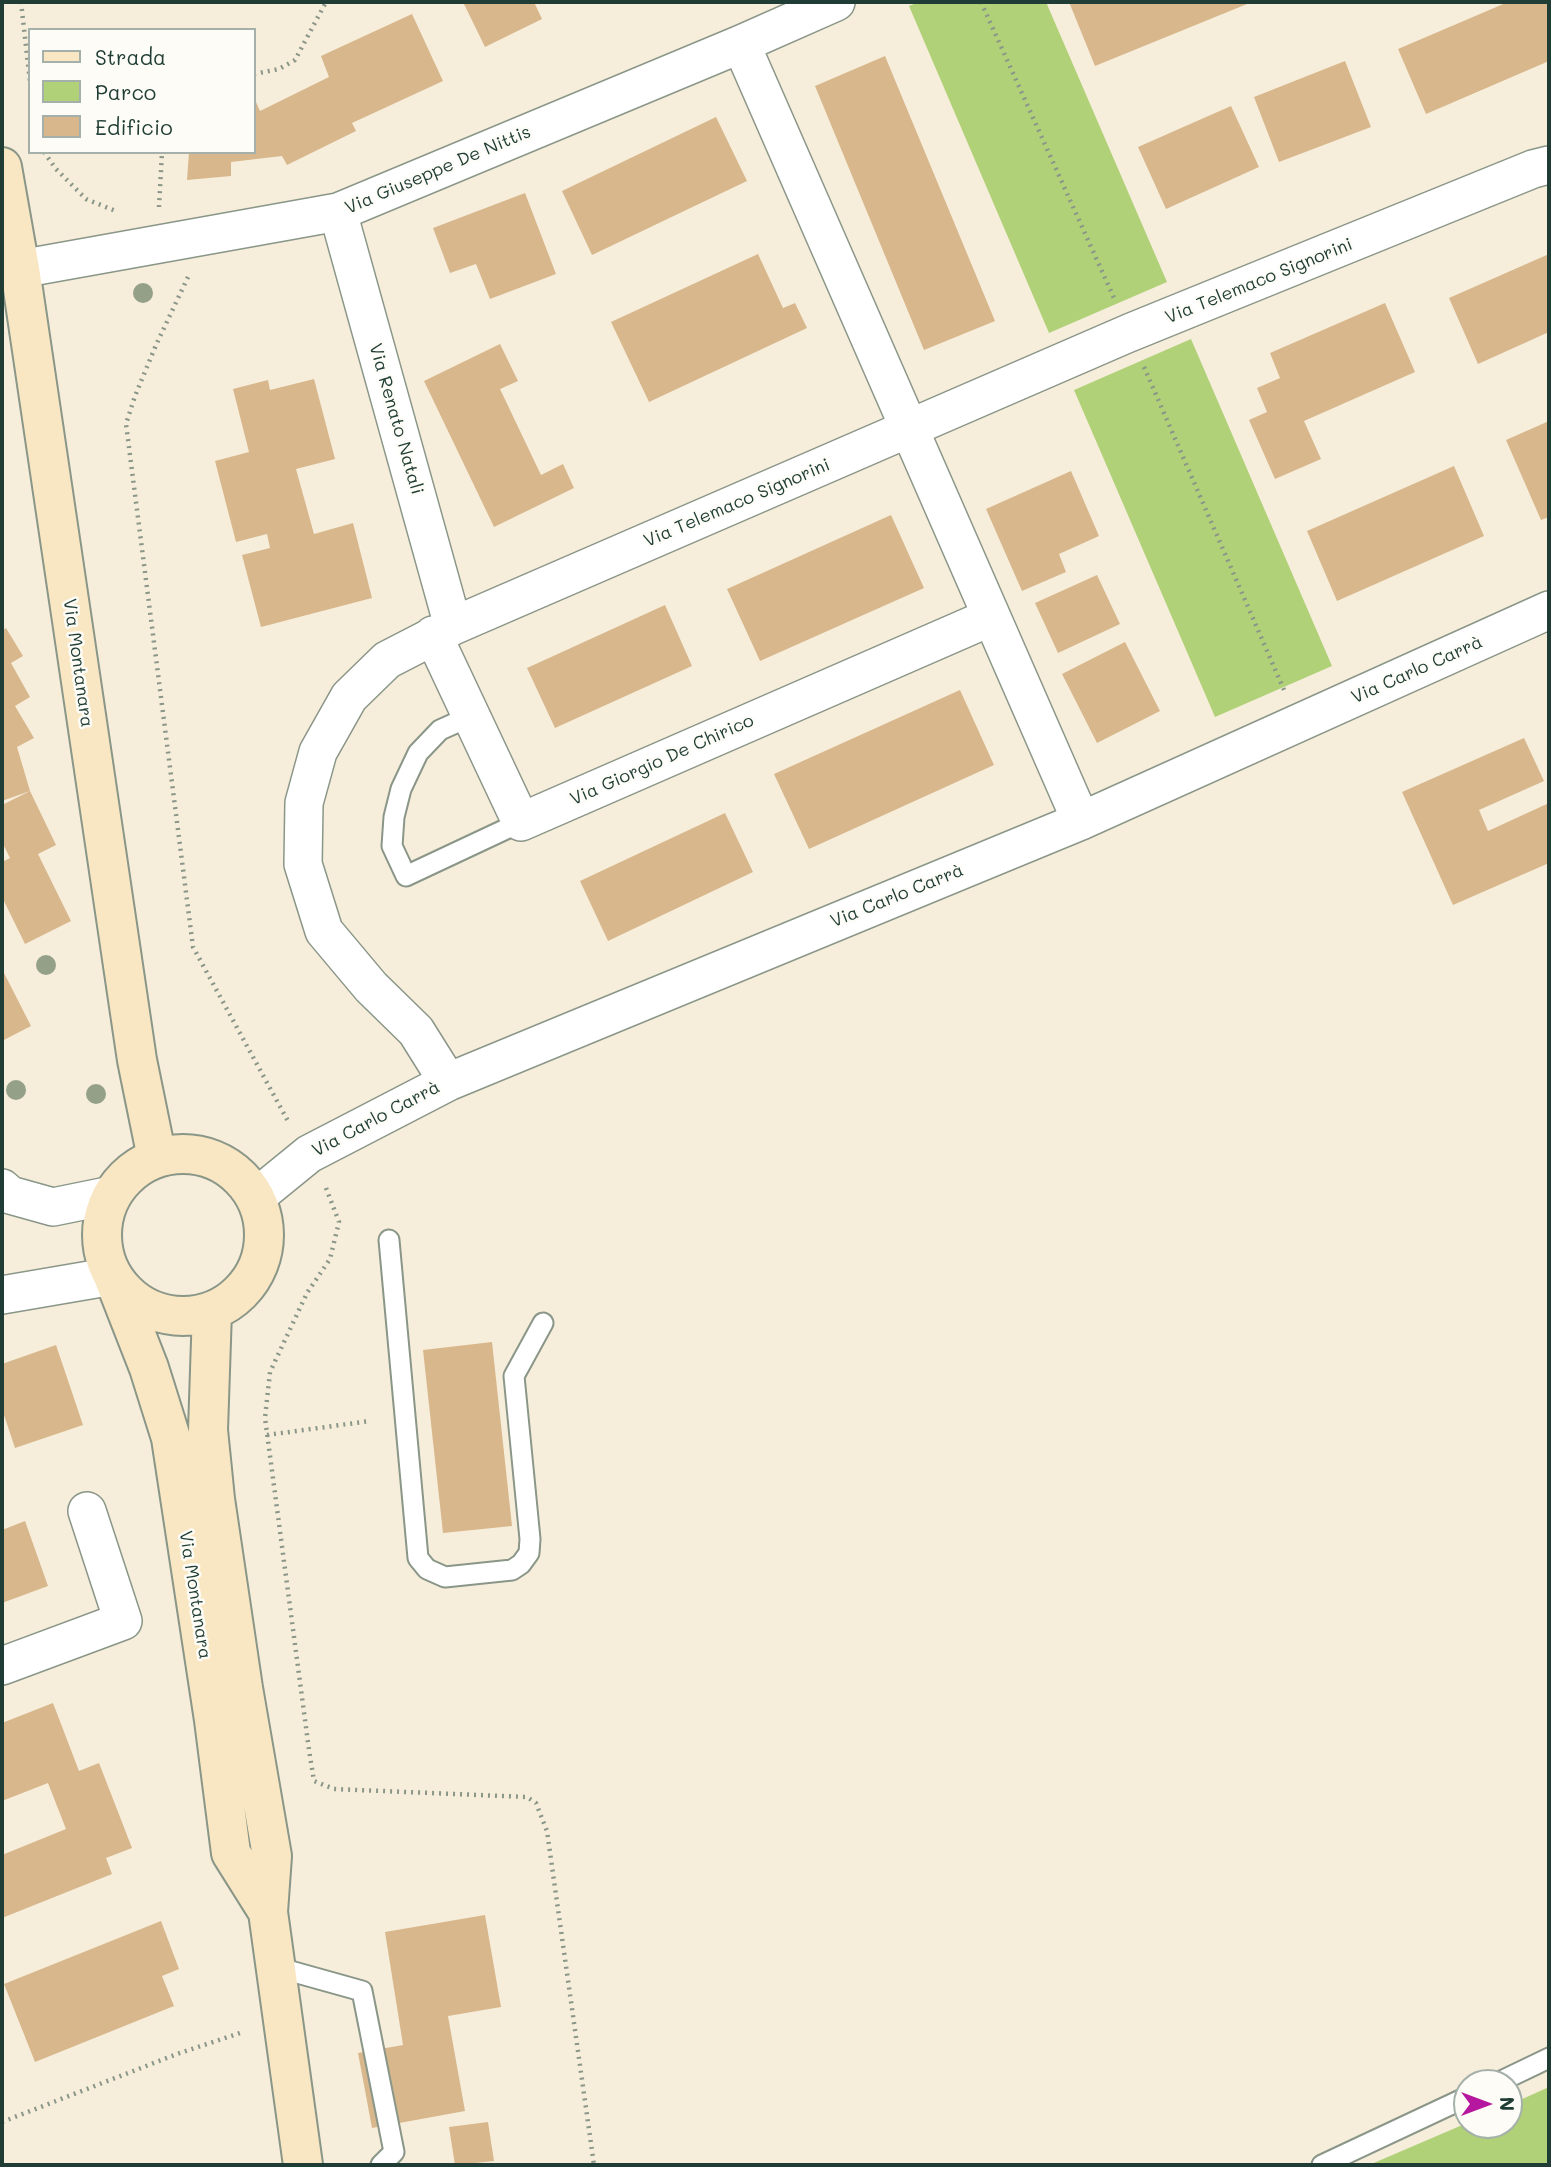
<!DOCTYPE html>
<html>
<head>
<meta charset="utf-8">
<style>
  body { margin:0 }
  #map { position:relative; width:1551px; height:2167px; overflow:hidden; background:#f6eedb; font-family:Mali,sans-serif }
  canvas { display:block }
  .frame { position:absolute; inset:0; border:4px solid #1f3d34; pointer-events:none }
  .legend { position:absolute; left:28px; top:28px; width:228px; height:126px; box-sizing:border-box; background:#fdfcf7; border:2px solid #a4b0a9; margin:0; padding:9px 12px; list-style:none; font-size:21px; color:#1f3d34 }
  .legend li { display:flex; align-items:center; gap:14px; height:35px }
  .legend b { width:35px; border:2px solid #a4b0a9 }
  .north { position:absolute; left:1453px; top:2069px; width:70px; height:70px; box-sizing:border-box; background:#fdfcf7; border:2px solid #a4b0a9; border-radius:50%; rotate:90deg; font-size:19px; font-weight:700; line-height:28px; text-align:center; color:#1f3d34 }
  .north::after { content:''; display:block; margin:auto; width:24px; height:32px; background:#b5179e; clip-path:polygon(50% 0,100% 100%,50% 72%,0 100%) }
</style>
</head>
<body>
<div id="map">
<canvas width="1551" height="2167"></canvas>
<div class="frame"></div>
<ul class="legend">
<li><b style="height:9px;background:#f9e7c3"></b>Strada</li>
<li><b style="height:19px;background:#b1d179"></b>Parco</li>
<li><b style="height:19px;background:#d8b78c"></b>Edificio</li>
</ul>
<div class="north">N</div>
</div>
<script>
const c = document.querySelector('canvas').getContext('2d');
c.lineJoin = 'round';
function fill(path, color) { c.fillStyle = color; c.fill(path, 'evenodd'); }
const shape = rows => new Path2D(rows.map(r => 'M' + r).join(''));
function trace(path, color, width, dash) { c.strokeStyle = color; c.lineWidth = width; c.lineCap = dash ? 'butt' : 'round'; c.setLineDash(dash || []); c.stroke(path); }
function write(font, color, halo, rows, align = 'center') {
  c.font = font + ' Mali,sans-serif'; c.lineWidth = 5; c.setLineDash([]); c.textBaseline = 'middle'; c.strokeStyle = halo; c.fillStyle = color; for (const [text, x, y, turn = 0] of rows) {
    c.save(); c.translate(x, y); c.rotate((+turn || 0) * Math.PI / 180); c.textAlign = isNaN(turn) ? turn : align; if (halo) c.strokeText(text, 0, 0); c.fillText(text, 0, 0); c.restore();
  }
}
fill(shape([
  [919,2,1046,2,1167,282,1049,333,909,6],
  [1191,339,1332,666,1215,717,1074,390],
  [1549,2087,1549,2165,1369,2165,1467,2123,1467,2125,1509,2125,1509,2105]
]), '#b1d179');
fill(shape([
  [463,2,534,2,542,19,485,47],
  [1069,2,1252,2,1095,66],
  [1508,2,1549,2,1549,61,1426,114,1398,49],
  [412,14,443,81,352,123,356,131,287,165,282,156,231,162,231,176,187,180,189,152,254,152,254,102,256,102,260,111,329,77,321,56],
  [885,56,995,321,924,350,815,86],
  [1345,61,1371,127,1279,162,1254,97],
  [1231,106,1259,167,1166,209,1138,147],
  [716,117,747,181,592,255,562,191],
  [525,193,556,274,490,299,476,264,450,273,433,228],
  [758,254,783,308,795,303,807,328,649,402,611,322],
  [1549,254,1549,332,1478,364,1449,298],
  [1385,303,1415,372,1304,421,1321,459,1275,479,1249,420,1267,412,1257,388,1280,378,1270,353],
  [500,344,518,381,500,389,541,475,563,464,574,488,494,527,424,381],
  [314,379,335,459,296,469,314,534,353,523,372,598,261,627,242,555,270,548,267,534,236,542,215,461,249,452,233,389,268,380,270,390],
  [1549,421,1549,517,1541,520,1506,440],
  [1454,466,1484,536,1337,601,1307,531],
  [1071,471,1099,536,1059,554,1066,572,1022,591,986,509],
  [891,515,924,588,760,661,727,589],
  [1097,575,1120,624,1058,653,1035,603],
  [665,605,692,666,555,728,527,668],
  [6,628,23,656,11,663,30,697,15,706,34,738,17,747,30,791,2,801,2,631],
  [1125,642,1160,711,1097,743,1062,674],
  [960,690,994,765,809,849,774,774],
  [1524,738,1544,781,1479,810,1488,831,1549,803,1549,863,1453,905,1402,792],
  [30,791,56,845,38,854,71,921,25,944,2,897,2,862,10,858,2,842,2,805],
  [725,813,753,872,608,941,580,881],
  [2,969,31,1026,2,1041],
  [492,1342,512,1526,443,1533,423,1350],
  [56,1345,83,1425,15,1448,2,1409,2,1364],
  [25,1521,48,1586,2,1603,2,1530],
  [53,1703,79,1771,99,1763,132,1848,106,1858,112,1874,2,1918,2,1855,66,1829,48,1783,2,1801,2,1723],
  [485,1915,501,2007,448,2016,465,2111,372,2128,358,2053,403,2045,385,1932],
  [161,1921,179,1969,162,1976,174,2006,35,2062,4,1984],
  [488,2122,494,2161,455,2165,449,2127]
]), '#d8b78c');
const lane = shape([
  [471,716,440,730,418,753,401,789,394,817,392,846,406,876,521,822],
  [389,1240,418,1558,427,1569,445,1577,512,1570,521,1564,529,1553,530,1539,514,1376,543,1323],
  [276,1967,362,1991,394,2152,381,2165],
  [1497,2083,1549,2058],
  [1322,2165,1467,2097]
]);
const street = shape([
  [741,44,1081,821],
  [338,212,453,626],
  [20,269,338,212,741,44,836,2],
  [433,635,521,822,991,617],
  [448,1082,416,1031,371,987,324,931,303,864,304,803,318,752,349,697,387,660,453,626,1129,333,1533,169,1549,165],
  [2,1188,10,1195,53,1207,112,1195],
  [255,1198,309,1154,448,1082,1081,821,1549,610],
  [2,1295,113,1276],
  [2,1666,123,1621,87,1511]
]);
const secondary = shape([
  [2,167,20,269,137,1060,157,1158],
  '102 1235a81 81 0 1 1 162 0a81 81 0 1 1-162 0Z',
  [113,1276,149,1368,171,1438,214,1720,231,1853,268,1912],
  [212,1311,208,1430,215,1499,243,1688,272,1856,268,1912,303,2165]
]);
trace(lane, '#8a9688', 23);
trace(street, '#8a9688', 40);
trace(secondary, '#8a9688', 42);
trace(shape([
  [21,2,30,82],
  [981,2,1114,298],
  [254,74,279,69,295,60,326,2],
  [44,152,56,169,86,199,118,212],
  [159,207,162,152],
  [188,277,156,345,135,396,126,424,193,947,289,1123],
  [1144,367,1284,690],
  [326,1188,339,1222,330,1259,307,1293,270,1372,265,1418,309,1750,314,1781,334,1789,527,1797,536,1803,547,1831,594,2165],
  [267,1435,370,1421],
  [2,2122,177,2054,243,2032]
]), '#8a9688', 4.5, [2, 5]);
trace(lane, '#fff', 19);
trace(street, '#fff', 37);
trace(secondary, '#f9e7c3', 38);
c.fillStyle = '#94a188';
for (const [x, y] of [
  [143,293],
  [46,965],
  [16,1090],
  [96,1094]
]) { c.beginPath(); c.arc(x, y, 10, 0, 2 * Math.PI); c.fill(); }
write('18px', '#1f3d34', '#fdfcf7', [
  ["Via Giuseppe De Nittis",438,170,-23],
  ["Via Telemaco Signorini",1259,281,-22],
  ["Via Renato Natali",396,419,74],
  ["Via Telemaco Signorini",737,503,-23],
  ["Via Montanara",78,663,82],
  ["Via Carlo Carrà",1417,670,-24],
  ["Via Giorgio De Chirico",662,760,-24],
  ["Via Carlo Carrà",897,896,-22],
  ["Via Carlo Carrà",376,1119,-28],
  ["Via Montanara",195,1595,81]
]);
</script>
</body>
</html>
